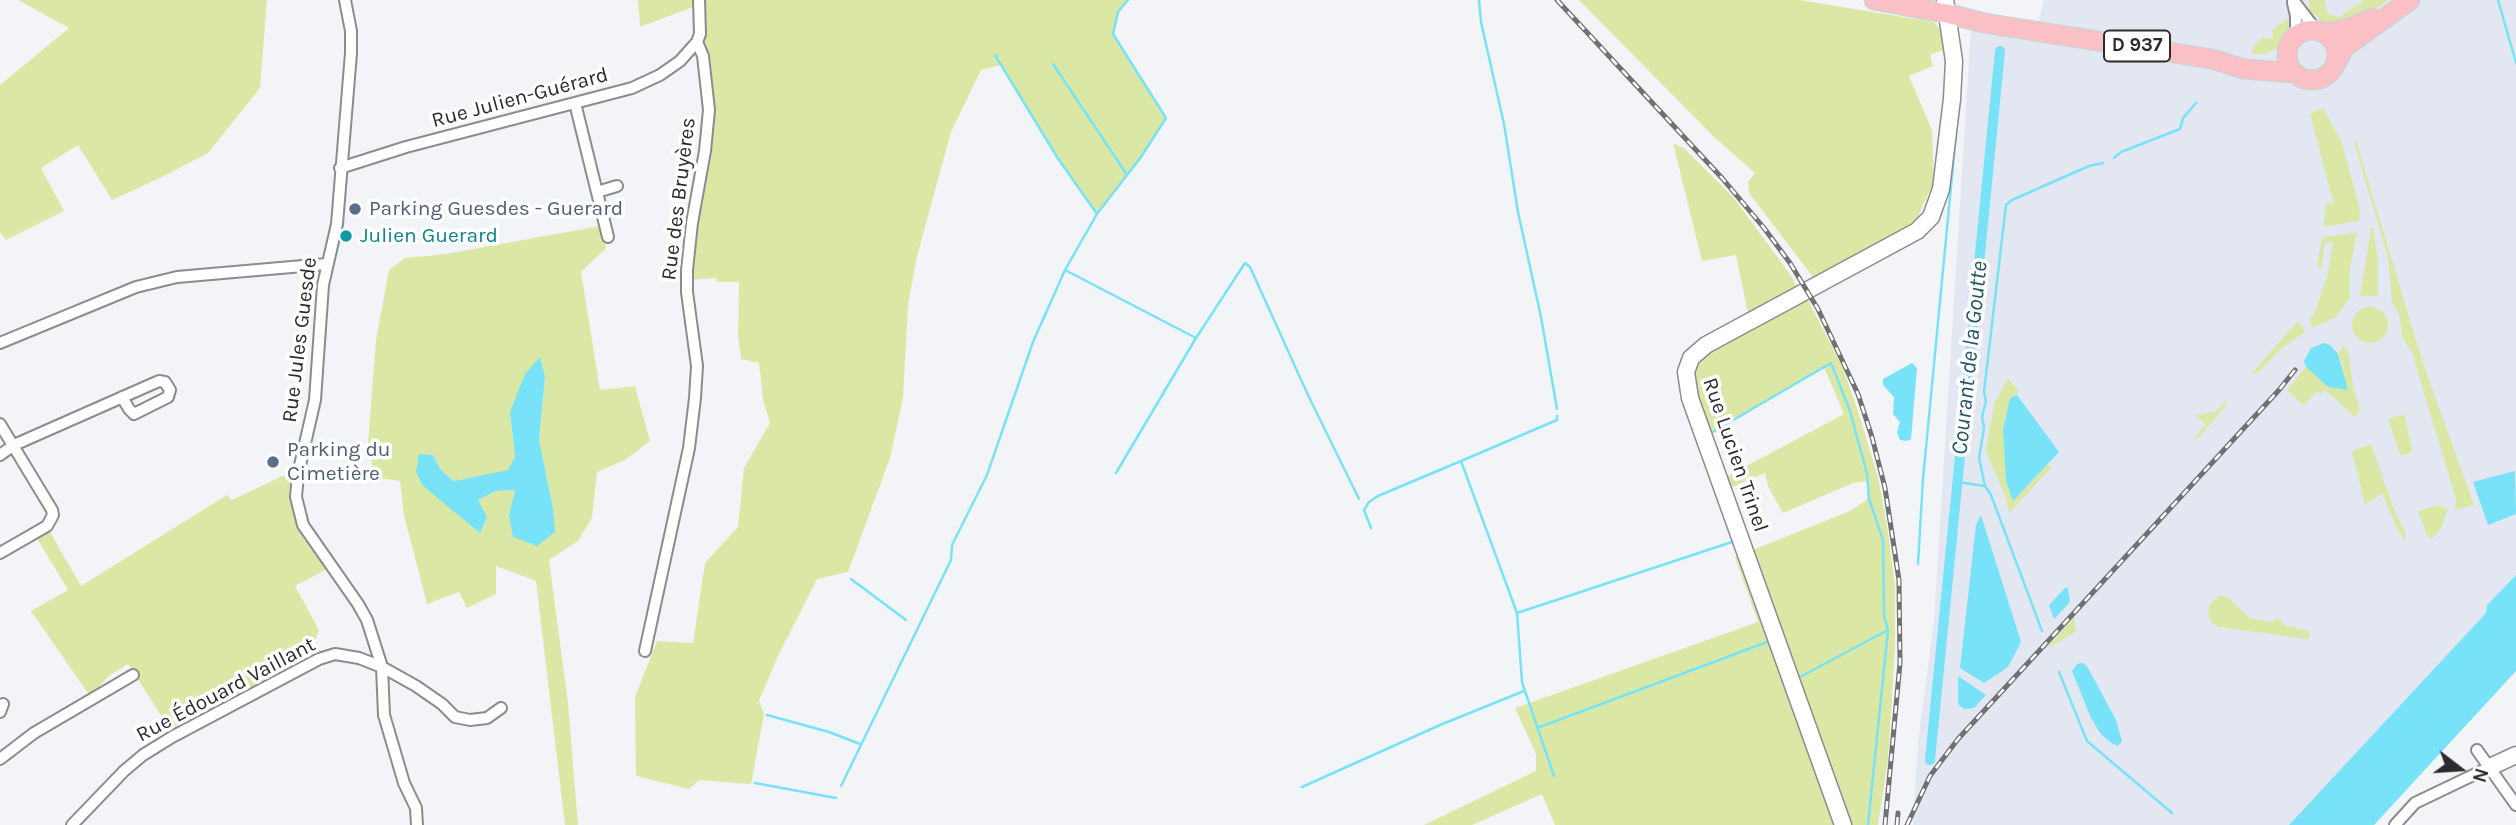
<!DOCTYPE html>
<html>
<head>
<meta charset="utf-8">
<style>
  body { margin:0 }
  #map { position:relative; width:2516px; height:825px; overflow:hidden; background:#f3f4f7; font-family:Karla,sans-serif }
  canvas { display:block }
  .north { position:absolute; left:2425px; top:734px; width:70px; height:70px; -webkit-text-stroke:5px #fff; paint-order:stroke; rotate:107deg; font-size:19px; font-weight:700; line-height:28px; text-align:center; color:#2b2b2c }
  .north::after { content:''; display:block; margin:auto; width:24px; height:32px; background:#2b2b2c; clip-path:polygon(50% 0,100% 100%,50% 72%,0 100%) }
</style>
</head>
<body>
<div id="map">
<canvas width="2516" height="825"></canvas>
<div class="north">N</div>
</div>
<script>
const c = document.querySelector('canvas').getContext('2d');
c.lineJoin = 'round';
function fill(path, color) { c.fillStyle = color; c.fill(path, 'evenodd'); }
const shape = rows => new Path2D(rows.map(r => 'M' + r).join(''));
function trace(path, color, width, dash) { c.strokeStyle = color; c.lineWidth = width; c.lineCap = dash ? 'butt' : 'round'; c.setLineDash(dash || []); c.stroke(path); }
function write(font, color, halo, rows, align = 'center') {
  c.font = font + ' Karla,sans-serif'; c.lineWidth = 7; c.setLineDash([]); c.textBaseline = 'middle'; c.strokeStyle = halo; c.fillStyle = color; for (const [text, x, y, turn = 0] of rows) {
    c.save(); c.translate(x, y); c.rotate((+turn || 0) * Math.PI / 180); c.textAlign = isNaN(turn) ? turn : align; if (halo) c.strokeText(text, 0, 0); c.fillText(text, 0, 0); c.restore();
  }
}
fill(shape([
  [2044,0,2516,0,2516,575,2487,605,2486,613,2291,825,1913,825,1918,742,1934,621,1972,11,2038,24]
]), '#e3e7f1');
fill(shape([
  [18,0,267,0,260,88,208,153,162,177,112,200,78,145,41,168,64,211,6,240,0,232,0,85,69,28],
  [638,0,1128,0,1118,12,1113,34,1166,118,1141,157,1097,214,1057,157,1001,65,981,70,951,132,917,256,908,305,903,398,890,458,848,572,817,579,778,656,759,701,764,714,751,784,699,780,689,789,636,776,635,697,657,641,693,643,705,563,738,527,744,468,770,423,763,399,759,363,741,359,738,334,739,282,717,282,716,278,687,280,709,110,698,5,640,27],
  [1579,0,1799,0,1934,22,1940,29,1946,49,1930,55,1933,66,1909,76,1932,130,1934,181,1915,223,1813,277,1749,193,1748,182,1755,173,1712,135],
  [2308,0,2324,0,2328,14,2339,17,2364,0,2388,0,2373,11,2350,22,2325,25,2314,13,2311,14],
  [2289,18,2288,32,2278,48,2265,54,2252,54,2253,47,2262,38,2273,39,2272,30],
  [2323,108,2342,143,2360,209,2359,221,2323,227,2326,203,2334,204,2310,114],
  [2356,141,2423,363,2474,505,2455,510,2456,499,2450,479,2412,353,2402,336,2400,317,2392,302,2388,258,2354,142],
  [1673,143,1685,149,1734,198,1792,277,1800,295,1752,320,1747,309,1736,255,1702,261],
  [600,226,606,248,581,272,600,390,635,386,650,441,625,460,597,472,592,518,578,541,549,560,568,703,578,825,565,825,536,581,496,566,496,594,467,608,459,592,427,604,404,515,400,481,374,477,368,443,376,340,389,270,405,258,446,254],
  [545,377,539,440,553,508,554,532,509,515,515,490,496,491,477,500,487,517,480,533,419,454,433,455,441,470,454,481,508,471,515,457,510,412],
  [2371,228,2373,228,2378,259,2378,296,2360,296],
  [2357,233,2350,268,2350,297,2336,317,2312,328,2310,317,2314,315,2327,277,2333,242,2325,242,2322,267,2317,267,2322,237],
  [1808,300,1842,366,1857,408,1878,477,1888,532,1895,586,1895,648,1888,760,1878,825,1555,825,1542,794,1472,825,1424,825,1536,771,1536,754,1515,708,1758,622,1735,557,1850,511,1868,499,1867,481,1853,483,1783,513,1768,486,1765,473,1730,488,1726,477,1844,414,1824,367,1711,433,1693,377,1695,368,1704,356],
  '2352 325a18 18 0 1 1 36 0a18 18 0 1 1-36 0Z',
  [2298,321,2305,332,2281,349,2259,372,2251,374],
  [2343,345,2348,351,2353,385,2360,410,2355,417,2325,390,2321,394,2317,391,2304,406,2287,390,2306,367,2328,387,2343,365,2338,354],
  [2008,378,2019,392,2010,398,2014,500,2048,464,2051,468,2009,513,2005,495,1986,452,1994,404],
  [2226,400,2226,406,2199,437,2192,440,2206,424,2195,415,2215,412],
  [2404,414,2412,448,2411,453,2400,455,2388,419],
  [2371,444,2393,507,2405,532,2406,543,2397,528,2382,493,2365,505,2352,451],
  [293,471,289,493,300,525,327,569,295,586,319,630,308,659,170,729,128,664,109,676,90,696,31,611,68,590,37,538,50,532,81,586,227,495,232,500],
  [2438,505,2448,509,2441,528,2432,539,2427,536,2418,511],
  [2219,596,2226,596,2250,618,2272,622,2277,618,2287,626,2309,631,2310,636,2308,639,2299,638,2219,627,2211,622,2208,613,2210,604],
  [2074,617,2076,632,2046,649]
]), '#dbe8a5');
fill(shape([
  [2324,343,2330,345,2338,354,2348,390,2328,387,2306,367,2304,361,2311,348],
  [540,357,545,377,539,440,553,508,555,532,537,546,513,537,509,515,515,490,496,491,478,500,487,517,480,533,423,486,416,472,419,454,433,455,441,470,454,481,508,470,515,457,510,412,525,374],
  [1912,363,1917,368,1911,439,1907,441,1900,440,1897,432,1900,422,1893,414,1894,397,1883,385,1883,379],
  [2017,395,2059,452,2013,501,2006,481,2003,430,2010,398],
  [2515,471,2516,514,2488,525,2473,482],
  [1981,515,2021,642,2008,667,1984,683,1960,668,1976,525],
  [2516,575,2516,671,2374,825,2289,825,2486,613,2487,605],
  [2066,587,2068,589,2070,602,2054,619,2049,605],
  [2083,663,2087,666,2116,720,2122,741,2118,746,2110,742,2100,733,2091,718,2072,671,2077,664],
  [1958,676,1986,695,1974,708,1964,709,1958,704]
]), '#78e2f9');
trace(shape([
  [1128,0,1118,12,1113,34,1166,118,1141,157,1097,214,1065,270,1196,338,1245,263,1250,267,1308,395,1359,499],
  [1479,0,1481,22,1504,124,1518,212,1541,317,1557,409],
  [2498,0,2516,63],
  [995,55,1057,157,1097,214],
  [1053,64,1127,175],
  [2114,158,2121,152,2180,129,2183,118,2196,103],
  [1721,462,1711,433,1831,363,1850,411,1867,474,1869,499,1883,540,1884,616,1888,630,1868,825],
  [1116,473,1196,338],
  [1957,482,1985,486,1991,495,2042,631],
  [1985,486,1979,458,1984,428,1982,417,1986,401,1984,392,2006,205,2012,200,2089,166,2103,163],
  [1371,528,1364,510,1369,502,1378,496,1461,461],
  [1918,564,1923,479,1956,134],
  [851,579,906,620],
  [1517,613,1732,542],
  [2059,672,2087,741,2172,813],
  [1798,678,1888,630],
  [767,715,829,732,860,744],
  [1537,728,1770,641],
  [1554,776,1522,682,1517,613,1461,461,1557,420,1557,416],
  [755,783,836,798],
  [841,786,951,560,952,545,987,475,1033,342,1065,270],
  [1302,787,1440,725,1524,691]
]), '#78e2f9', 2.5);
trace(shape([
  [1930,760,2000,51]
]), '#78e2f9', 10);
const street = shape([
  [345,0,351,31,351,53,337,224,323,285,315,400,298,474,296,497,303,525,358,604,367,620,382,667,384,715,404,783,416,808,417,825],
  [2293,0,2316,30],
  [2293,3,2296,16,2296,36],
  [575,103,608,237],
  [340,168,406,147,632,88,660,75,680,61,697,42],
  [597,192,617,186],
  [0,343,136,287,177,277,326,264],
  [0,424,52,510,53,515,47,526,0,553],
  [0,455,14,445,159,381,165,382,170,390,168,397,134,414,129,409,122,397],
  [645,651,689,448,695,398,697,366,687,292,687,270,692,223,705,151,709,110,703,56,697,42,700,34,699,0],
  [0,712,3,704],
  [2477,750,2516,805],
  [0,759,34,733,133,675],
  [72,825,124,771,143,755,172,737,319,659,335,654,359,658,382,667,416,686,442,704,455,717,470,720,487,718,501,708],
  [2395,825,2415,803,2490,767]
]);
const secondary = shape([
  [2490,767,2516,755],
  [1843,825,1690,398,1686,372,1691,358,1706,345,1917,231,1931,217,1941,189,1952,99,1954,61,1945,0]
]);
const primary = shape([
  [1874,0,1949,14,1984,23,2212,59,2244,69,2294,73],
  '2287 55a25 25 0 1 1 50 0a25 25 0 1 1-50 0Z',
  [2325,33,2350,28,2372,18],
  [2337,62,2344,48,2410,0]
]);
trace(street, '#8b8c8f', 14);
trace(secondary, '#8b8c8f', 19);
trace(primary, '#d0d0d1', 21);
trace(street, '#fff', 10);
trace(secondary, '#fff', 16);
trace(primary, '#fbc0c6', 18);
const rail = shape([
  [1557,0,1722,178,1764,228,1790,263,1818,309,1858,394,1872,437,1885,488,1899,580,1900,663,1885,825],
  [1897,825,1898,813],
  [1907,825,1930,776,1958,739,2279,390,2295,370]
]);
trace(rail, '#717173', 5);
trace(rail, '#fff', 2.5, [8]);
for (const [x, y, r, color] of [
  [355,209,7,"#5c6f8a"],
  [346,236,7,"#0f9aa8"],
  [273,462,7,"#5c6f8a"]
]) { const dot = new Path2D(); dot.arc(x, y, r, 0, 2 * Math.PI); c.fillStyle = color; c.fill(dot); trace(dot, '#fff', 2.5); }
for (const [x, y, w] of [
  [2137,46,66]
]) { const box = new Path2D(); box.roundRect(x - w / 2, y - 15.5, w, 31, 5); c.fillStyle = '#fff'; c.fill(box); trace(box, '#2b2b2c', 2); }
write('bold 19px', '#2b2b2c', null, [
  ["D 937",2137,46]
]);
write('21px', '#2b2b2c', '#fff', [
  ["Rue Julien-Guérard",520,98,-15],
  ["Rue des Bruyères",679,199,-83],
  ["Rue Jules Guesde",300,340,-83],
  ["Rue Lucien Trinel",1735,455,71],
  ["Rue Édouard Vaillant",226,690,-28]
]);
write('21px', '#4e5e75', '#fff', [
  ["Parking Guesdes - Guerard",369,209],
  ["Parking du",287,450],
  ["Cimetière",287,474]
], 'left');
write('21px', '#0d838f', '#fff', [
  ["Julien Guerard",360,236]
], 'left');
write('italic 23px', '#275660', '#fff', [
  ["Courant de la Goutte",1970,358,-84]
]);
</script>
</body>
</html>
